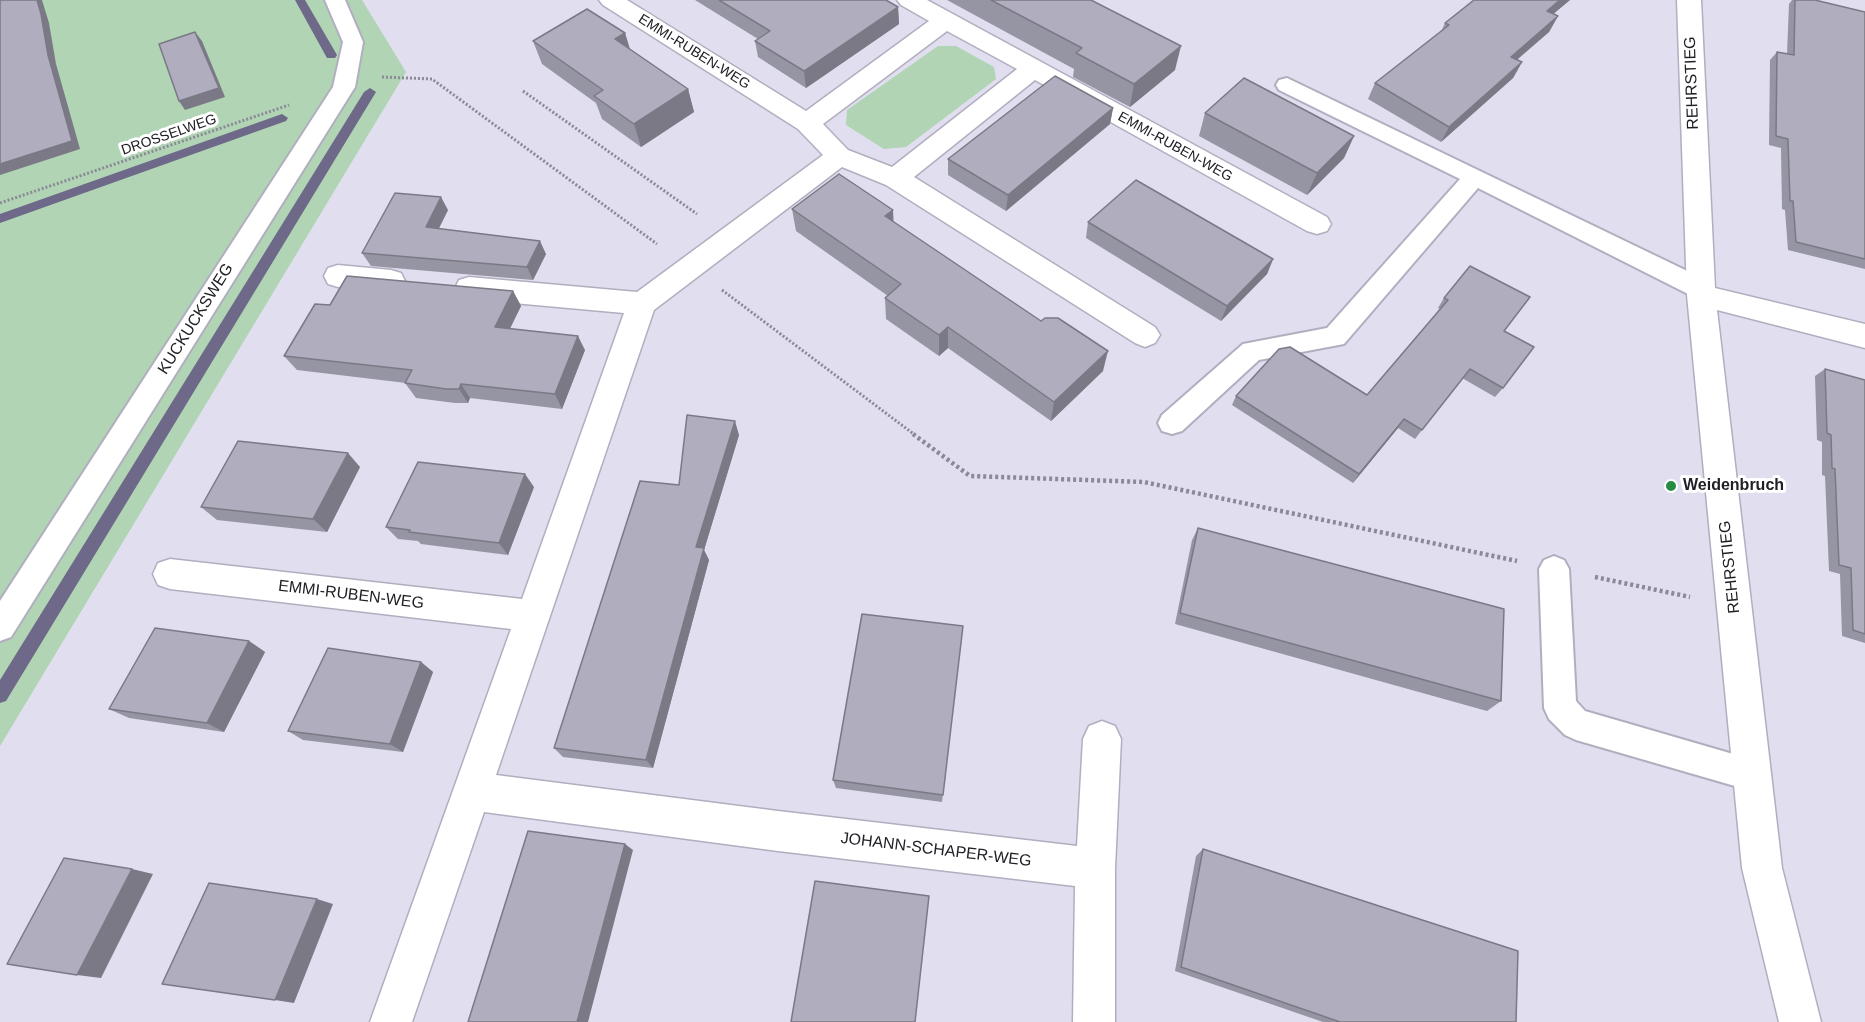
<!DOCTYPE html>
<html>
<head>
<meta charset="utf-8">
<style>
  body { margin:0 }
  canvas { display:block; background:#e0deef }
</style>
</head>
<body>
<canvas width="1865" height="1022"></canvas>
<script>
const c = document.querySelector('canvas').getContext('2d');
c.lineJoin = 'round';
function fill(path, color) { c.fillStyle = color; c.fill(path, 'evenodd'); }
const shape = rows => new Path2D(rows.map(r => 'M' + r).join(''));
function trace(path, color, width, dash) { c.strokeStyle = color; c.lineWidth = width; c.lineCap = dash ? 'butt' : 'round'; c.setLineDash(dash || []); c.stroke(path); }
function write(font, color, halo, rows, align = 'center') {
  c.font = font + ' Arial,sans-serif'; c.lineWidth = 6; c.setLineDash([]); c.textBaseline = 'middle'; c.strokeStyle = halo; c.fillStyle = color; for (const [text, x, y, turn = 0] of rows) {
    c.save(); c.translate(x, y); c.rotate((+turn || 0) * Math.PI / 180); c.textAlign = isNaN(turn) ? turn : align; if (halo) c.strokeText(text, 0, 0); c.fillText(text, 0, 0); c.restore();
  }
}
fill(shape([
  [0,0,362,0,406,72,0,746],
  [938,46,956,46,994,67,996,79,906,147,884,149,846,125,847,110]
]), '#b0d4b4');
fill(shape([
  [295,0,305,0,337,55,335,58,327,58,295,0],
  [370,88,376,92,6,701,0,703,0,680,364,92,370,88],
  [282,114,288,118,286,121,0,223,0,214,282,114]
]), '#6e6889');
const service = shape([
  [325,0,345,0,363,42,355,87,11,637,0,641,0,601,333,87,343,42,325,0],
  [1287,78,1710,282,1713,289,1710,296,1701,298,1692,296,1478,188,1344,344,1259,360,1182,431,1172,434,1162,431,1158,423,1162,415,1243,344,1327,328,1460,179,1279,90,1276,85,1279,80,1287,78],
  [1554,556,1564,560,1569,569,1576,701,1585,711,1764,763,1768,775,1764,787,1752,791,1576,740,1565,735,1549,719,1544,708,1539,569,1544,560,1554,556]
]);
const minor = shape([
  [599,0,627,0,806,111,929,21,901,5,897,0,927,0,1327,217,1331,224,1327,231,1317,234,1307,231,1035,80,914,177,1155,327,1160,335,1155,343,1145,347,1135,343,886,185,842,167,654,310,496,775,778,811,1077,846,1083,739,1089,726,1102,721,1115,726,1121,739,1115,868,1115,1022,1073,1022,1075,886,778,851,484,812,412,1022,370,1022,511,629,170,589,158,585,153,574,158,563,170,559,522,599,624,313,469,299,459,296,455,288,459,280,469,277,637,292,823,155,798,129,603,5,599,0],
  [947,31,1017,69,892,167,848,150,823,124,947,31],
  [1677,0,1701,0,1715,288,1865,324,1865,348,1717,310,1782,868,1821,1022,1779,1022,1742,868,1687,295,1677,0],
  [338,265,391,270,401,273,405,281,401,289,391,292,338,287,328,284,324,276,328,268,338,265]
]);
trace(service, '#b1aebf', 4);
trace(minor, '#b1aebf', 3);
trace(shape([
  [382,77,432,79,657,244],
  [523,91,697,214],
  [0,203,289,105],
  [722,290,915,435]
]), '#8b8996', 3, [2, 2]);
trace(shape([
  [913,434,970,476,1144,482,1517,561],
  [1595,577,1690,597]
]), '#8b8996', 4.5, [3, 3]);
fill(service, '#fff');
fill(minor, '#fff');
fill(shape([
  [695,0,886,0,898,7,899,24,806,88,758,57,755,41,758,39],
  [947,0,1091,0,1175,70,1130,107,1073,77,1074,69],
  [1474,0,1570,0,1553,14,1558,16,1549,32,1517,60,1522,62,1513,78,1441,142,1368,99,1375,83,1441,32,1445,23],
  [1792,0,1815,0,1865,12,1865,269,1788,250,1785,210,1782,209,1781,148,1769,145,1770,60,1777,52,1787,54,1789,4],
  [625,33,630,49,688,89,694,112,641,147,602,119,596,103,542,64,533,41],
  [1113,108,1110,124,1006,211,948,175,948,159],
  [1205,113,1354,136,1344,158,1307,195,1199,136],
  [792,209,893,210,893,222,1103,371,1051,421,948,348,939,356,886,319,885,298,888,296,796,231],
  [448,210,439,228,546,254,533,280,371,266,362,253],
  [1088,222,1273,259,1267,274,1221,321,1086,238],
  [513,291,521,306,510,329,585,350,562,409,470,398,468,403,455,403,416,398,405,383,406,383,297,370,284,356,330,305],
  [1444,298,1504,331,1503,388,1495,397,1462,378,1415,439,1398,428,1353,483,1232,405,1236,396,1367,395,1440,309,1438,308],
  [1825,369,1865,380,1865,643,1842,636,1840,574,1829,571,1825,476,1822,475,1822,442,1817,440,1815,376],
  [739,435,704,550,709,560,653,768,563,757,554,748,679,485],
  [360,467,327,532,217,520,201,507],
  [534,487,508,555,421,544,418,541,398,539,386,527],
  [1198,528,1501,701,1487,711,1175,624,1192,540],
  [963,626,942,802,836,788,833,780],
  [249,641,265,652,224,732,129,718,109,709],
  [421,662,433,672,403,752,303,740,288,731],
  [1203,849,1516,1022,1323,1022,1175,971,1196,856]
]), '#9695a3');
fill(shape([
  [37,0,42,0,49,23,56,64,80,149,0,175,0,164,48,55],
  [1560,0,1570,0,1539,26,1547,11],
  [898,7,899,24,806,88,804,71],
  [1558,16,1549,32,1502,72,1511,57],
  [195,32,202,41,225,97,185,110,179,101],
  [625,33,632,57,615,39],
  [1181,46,1175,70,1130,107,1134,84],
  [1522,62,1513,78,1441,142,1449,127],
  [688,89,694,112,641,147,634,124],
  [1113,108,1110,124,1006,211,1008,195],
  [1354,136,1344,158,1307,195,1317,173],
  [441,197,448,210,433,240,426,227],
  [893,210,894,232,885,216],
  [540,241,546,254,533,280,527,267],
  [1273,259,1267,274,1221,321,1227,306],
  [513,291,521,306,503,342,495,327],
  [948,327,948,348,939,356,939,335],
  [578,336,585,350,562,409,555,394],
  [1108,351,1103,371,1051,421,1054,402],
  [461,384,470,398,468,403,459,389],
  [1404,419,1398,428,1353,483,1359,474],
  [735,421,739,435,704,550,709,560,653,768,646,760,696,547],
  [348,453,360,467,327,532,313,519],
  [525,474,534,487,508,555,499,543],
  [249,641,265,652,224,732,207,723],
  [421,662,433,672,403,752,390,744],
  [625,844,633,850,588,1022,577,1022],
  [132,869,153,874,101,978,77,975],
  [317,899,333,904,294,1003,275,1000]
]), '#7a7985');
const building = shape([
  [0,0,37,0,41,14,48,55,72,141,0,164,0,0],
  [719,0,886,0,898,7,804,71,755,41,770,31,719,0],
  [991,0,1091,0,1181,46,1134,84,1076,53,1082,48,991,0],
  [1474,0,1560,0,1547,11,1558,16,1511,57,1522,62,1449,127,1375,83,1449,25,1445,23,1474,0],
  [1795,0,1815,0,1865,12,1865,259,1796,242,1793,201,1790,201,1788,139,1776,136,1777,52,1794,55,1795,0],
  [587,9,625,33,615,39,688,89,634,124,594,96,603,90,533,41,587,9],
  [195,32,219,88,179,101,159,44,195,32],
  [1055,76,1113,108,1008,195,948,159,1055,76],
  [1244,78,1354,136,1317,173,1205,113,1244,78],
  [839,174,893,210,885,216,1041,321,1045,318,1058,318,1108,351,1054,402,948,327,939,335,885,298,901,284,792,209,839,174],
  [1136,180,1273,259,1227,306,1088,222,1136,180],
  [395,193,441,197,426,227,540,241,527,267,362,253,395,193],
  [1470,266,1530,297,1504,331,1534,347,1503,388,1470,369,1422,430,1404,419,1359,474,1236,396,1279,349,1290,347,1367,395,1448,300,1444,298,1470,266],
  [347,276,513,291,495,327,578,336,555,394,461,384,459,389,446,389,405,383,412,370,284,356,315,304,330,305,347,276],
  [1825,369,1865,380,1865,634,1853,630,1851,568,1839,565,1835,469,1832,468,1831,435,1827,433,1825,369],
  [687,415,735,421,696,547,704,548,646,760,554,748,640,481,679,485,687,415],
  [238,441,348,453,313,519,201,507,238,441],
  [418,462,525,474,499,543,409,532,410,530,386,527,418,462],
  [1198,528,1504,609,1501,701,1180,613,1198,528],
  [862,614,963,626,943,795,833,780,862,614],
  [155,628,249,641,207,723,109,709,155,628],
  [328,648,421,662,390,744,288,731,328,648],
  [528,831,625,844,577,1022,468,1022,528,831],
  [1203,849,1518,951,1516,1022,1340,1022,1181,967,1203,849],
  [64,858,132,869,77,975,7,964,64,858],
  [815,881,929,896,915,1022,791,1022,815,881],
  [209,883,317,899,275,1000,162,984,209,883]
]);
fill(building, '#afadbe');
trace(building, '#7a7985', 1.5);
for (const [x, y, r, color] of [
  [1671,486,6,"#268c41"]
]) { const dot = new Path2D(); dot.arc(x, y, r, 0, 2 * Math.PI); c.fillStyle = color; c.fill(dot); trace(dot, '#fff', 2); }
write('14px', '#212026', '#fff', [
  ["EMMI-RUBEN-WEG",694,52,32],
  ["DROSSELWEG",169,135,-19],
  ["EMMI-RUBEN-WEG",1175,147,29]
]);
write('16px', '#212026', '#fff', [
  ["REHRSTIEG",1692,83,-92],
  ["KUCKUCKSWEG",196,319,-58],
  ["REHRSTIEG",1730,567,-96],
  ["EMMI-RUBEN-WEG",351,595,7],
  ["JOHANN-SCHAPER-WEG",936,850,7]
]);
write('bold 16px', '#212026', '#fff', [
  ["Weidenbruch",1683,486]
], 'left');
</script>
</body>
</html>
